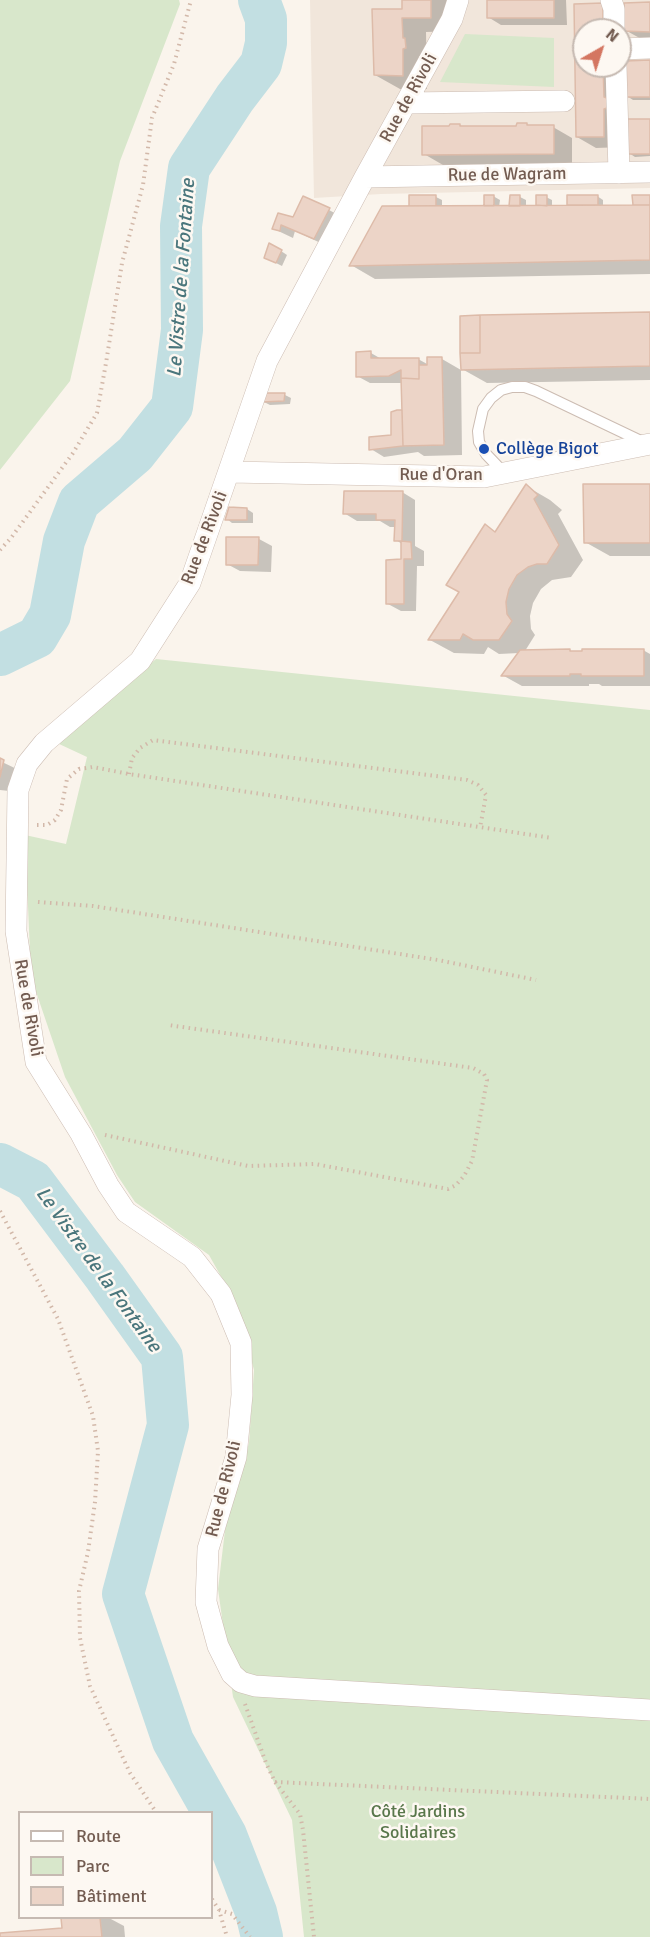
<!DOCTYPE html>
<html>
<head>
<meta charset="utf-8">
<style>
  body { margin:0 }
  #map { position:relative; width:650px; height:1937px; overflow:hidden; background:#faf4ec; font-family:Signika,sans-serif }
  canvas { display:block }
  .legend { position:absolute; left:18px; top:1811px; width:195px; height:108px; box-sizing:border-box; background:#fdf8f2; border:2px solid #c6bab2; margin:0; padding:8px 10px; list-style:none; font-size:18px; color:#735c51 }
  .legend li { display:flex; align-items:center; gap:12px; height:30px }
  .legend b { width:30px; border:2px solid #c6bab2 }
  .north { position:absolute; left:572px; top:18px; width:60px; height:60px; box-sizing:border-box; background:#fdf8f2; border:2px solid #c6bab2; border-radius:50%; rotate:39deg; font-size:16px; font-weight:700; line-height:24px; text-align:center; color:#735c51 }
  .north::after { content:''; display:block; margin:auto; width:21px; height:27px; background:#d47661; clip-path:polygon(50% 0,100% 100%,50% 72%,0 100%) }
</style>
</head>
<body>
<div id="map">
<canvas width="650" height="1937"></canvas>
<ul class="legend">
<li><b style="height:8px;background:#fff"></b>Route</li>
<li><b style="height:16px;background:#d8e7cb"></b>Parc</li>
<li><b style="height:16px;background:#ecd4c7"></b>Bâtiment</li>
</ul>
<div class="north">N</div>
</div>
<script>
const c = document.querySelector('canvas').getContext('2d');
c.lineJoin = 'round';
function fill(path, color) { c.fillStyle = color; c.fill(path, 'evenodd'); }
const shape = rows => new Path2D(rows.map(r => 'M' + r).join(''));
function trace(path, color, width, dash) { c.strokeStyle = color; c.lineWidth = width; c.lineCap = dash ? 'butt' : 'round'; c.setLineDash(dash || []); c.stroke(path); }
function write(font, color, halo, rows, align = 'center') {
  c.font = font + ' Signika,sans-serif'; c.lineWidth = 5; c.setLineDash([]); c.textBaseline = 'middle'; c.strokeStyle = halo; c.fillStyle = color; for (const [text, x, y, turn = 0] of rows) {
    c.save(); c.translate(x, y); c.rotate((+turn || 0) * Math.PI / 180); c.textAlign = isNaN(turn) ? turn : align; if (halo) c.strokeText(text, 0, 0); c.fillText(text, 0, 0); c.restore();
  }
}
fill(shape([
  [310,0,650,0,650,188,381,194,314,198],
  [584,30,620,30,620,66,584,66]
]), '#f1e6db');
fill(shape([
  [0,0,179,0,180,4,120,161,70,381,0,470],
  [465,34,554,38,554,87,440,82],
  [156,659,650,710,650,1937,304,1937,292,1820,233,1697,218,1589,226,1522,249,1443,254,1370,237,1305,209,1255,135,1202,117,1175,65,1077,31,977,25,835,66,844,87,757,57,743]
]), '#d8e7cb');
fill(shape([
  [404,0,459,0,455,31,426,32,427,89,400,89,375,75,404,10],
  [488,0,566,0,567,25,501,25,488,17],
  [650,4,650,41,645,41,625,30],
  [576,5,602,5,621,16,623,147,596,148,577,137],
  [584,30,620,30,620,66,584,66],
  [650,62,650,100,633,100,627,96],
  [650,120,650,156,635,157,629,153],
  [527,124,531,127,553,127,572,138,572,164,443,165,424,154,460,125,463,127,517,127],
  [493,196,500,200,499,207,511,207,520,197,526,200,526,207,542,207,538,205,546,197,552,200,552,207,568,207,568,196,597,196,603,200,603,207,639,207,650,196,650,274,375,279,351,265,410,208,436,197,442,200,442,207,486,207],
  [329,210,342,217,327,246,295,231,293,238,274,229,279,214,294,219],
  [281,251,287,255,282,266,272,261],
  [650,314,650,380,487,383,462,369],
  [371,353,383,360,418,359,429,365,442,359,461,370,462,455,424,456,418,452,384,457,371,449,392,436,404,412,403,383,370,383,357,376],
  [266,395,285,395,291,398,290,404,270,405,264,402],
  [526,486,550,500,562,510,558,514,583,560,571,577,552,580,541,589,533,603,530,616,531,629,535,635,525,651,570,650,574,653,643,650,650,654,650,686,602,686,599,684,589,684,589,686,522,686,504,676,519,653,499,654,488,647,484,654,454,653,430,640,461,592,485,526,496,533],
  [650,486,650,556,610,556,585,542],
  [402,492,415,500,415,546,424,551,424,566,417,566,416,611,401,611,388,604,402,560,402,544,396,540,396,527,390,527,380,521,357,521,344,513],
  [247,509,253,513,253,523,232,523,227,519],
  [259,539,272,546,271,572,240,571,227,564],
  [0,761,23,772,18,792,0,790],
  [63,1918,109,1918,124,1926,125,1937,0,1937,0,1935,64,1929]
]), '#0003');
trace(shape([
  [0,655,37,637,50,615,64,541,79,502,135,454,172,407,182,330,181,226,189,168,235,98,261,64,266,43,266,19,259,0],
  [0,1164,33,1181,105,1277,162,1357,168,1425,123,1594,173,1741,226,1835,256,1912,262,1937]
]), '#c2dfe2', 42);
const building = shape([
  [402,0,431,0,431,18,402,18,403,38,405,38,406,48,403,49,403,76,374,75,372,9,402,9,402,0],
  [487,0,554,0,554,18,487,18,487,0],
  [650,2,650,32,624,31,624,3,650,2],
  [603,3,603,30,584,30,584,66,603,66,604,97,607,98,607,108,604,109,604,137,576,137,574,4,603,3],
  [650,60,650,97,625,97,626,61,650,60],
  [626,119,650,119,650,154,627,154,626,119],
  [517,123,527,123,527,125,554,125,554,154,422,155,422,126,449,126,450,124,460,124,460,126,516,126,517,123],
  [409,195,436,195,436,206,409,206,409,195],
  [484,195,494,195,494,206,484,206,484,195],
  [510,195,520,195,520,206,509,206,510,195],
  [536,195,547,195,547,206,536,205,536,195],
  [567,195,598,195,598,205,567,205,567,195],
  [632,195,650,195,650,205,633,205,632,195],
  [303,196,330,208,314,239,281,225,280,231,272,229,278,213,293,217,303,196],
  [633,205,650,205,650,260,349,266,382,206,633,205],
  [269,243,282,250,276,263,264,258,269,243],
  [650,312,650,366,461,370,460,353,480,353,480,315,650,312],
  [480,315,480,353,460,353,460,316,480,315],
  [371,351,371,358,419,358,419,379,401,378,401,370,389,376,356,377,356,352,371,351],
  [427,357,442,357,444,445,403,446,401,378,419,379,419,365,427,365,427,357],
  [265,393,285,393,284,401,262,402,265,393],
  [397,410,402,410,403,446,369,450,369,437,391,435,391,412,397,410],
  [526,484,538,495,534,499,559,545,547,564,537,564,528,567,517,575,509,589,506,602,507,614,512,621,499,640,473,640,463,634,460,640,428,640,459,592,446,585,485,524,495,532,526,484],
  [583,484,650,484,650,543,584,543,583,484],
  [344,491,403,491,402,541,394,541,395,520,376,520,376,514,343,514,344,491],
  [229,507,247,508,247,520,225,520,229,507],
  [226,537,259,537,258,565,226,565,226,537],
  [401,541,411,542,412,559,404,559,404,604,386,604,386,560,401,559,401,541],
  [570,649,570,651,582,651,582,649,644,649,644,676,581,676,581,674,570,674,570,676,501,676,520,650,570,649],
  [0,758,4,760,0,777,0,758],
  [61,1918,100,1918,102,1937,0,1937,0,1933,62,1928,61,1918]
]);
fill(building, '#ecd4c7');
trace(building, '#ddbba9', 1.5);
const service = shape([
  [504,473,486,454,479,442,478,431,483,409,491,398,501,390,512,387,525,387,536,391,645,443]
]);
const minor = shape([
  [458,0,452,19,365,177,267,361,190,583,140,661,44,743,27,764,18,790,16,931,36,1062,81,1134,108,1185,126,1212,192,1257,221,1294,241,1343,242,1395,236,1457,208,1549,206,1602,218,1646,232,1674,241,1682,255,1686,650,1710],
  [611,0,614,9,614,30],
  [620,49,650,48],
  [616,66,619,173],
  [406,103,564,101],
  [365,177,650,172],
  [230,472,484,477,650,444]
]);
trace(service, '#ccbcb2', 12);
trace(minor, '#ccbcb2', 22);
trace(shape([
  [0,550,11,538,73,453,97,413,106,363,122,263,143,185,152,118,174,64,191,0],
  [129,774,132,758,140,748,153,740,467,780,478,785,486,795,480,828],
  [37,825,47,825,55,820,61,810,67,779,79,769,93,767,129,774,552,838],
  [38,902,93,906,438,960,536,980],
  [105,1135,248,1166,315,1164,448,1189,456,1185,464,1176,472,1161,487,1080,484,1074,473,1068,168,1025],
  [0,1211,58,1319,93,1416,98,1451,95,1502,88,1552,79,1591,80,1638,90,1686,130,1773,156,1812],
  [245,1704,266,1763,275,1782,300,1814,303,1830,314,1937],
  [275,1782,650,1799],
  [212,1899,219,1910,227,1937],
  [219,1910,232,1914,250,1937]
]), '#d2b8a9', 4, [1.5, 4.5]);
trace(service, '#fff', 10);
trace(minor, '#fff', 21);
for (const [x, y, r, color] of [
  [484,449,6,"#1a4fb4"]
]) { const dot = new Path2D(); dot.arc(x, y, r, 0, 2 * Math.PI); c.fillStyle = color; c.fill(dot); trace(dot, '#fdf8f2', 2); }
write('18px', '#735c51', '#fdf8f2', [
  ["Rue de Rivoli",409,98,-61],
  ["Rue de Wagram",507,175,-1],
  ["Rue d'Oran",441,475],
  ["Rue de Rivoli",205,538,-69],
  ["Rue de Rivoli",28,1008,80],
  ["Rue de Rivoli",224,1489,-76]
]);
write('18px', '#164399', '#fdf8f2', [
  ["Collège Bigot",496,449]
], 'left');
write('18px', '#59774b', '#fdf8f2', [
  ["Côté Jardins",418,1812],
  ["Solidaires",418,1833]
]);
write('italic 20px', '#4a767c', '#fdf8f2', [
  ["Le Vistre de la Fontaine",182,278,-86],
  ["Le Vistre de la Fontaine",98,1270,54]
]);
</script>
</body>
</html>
